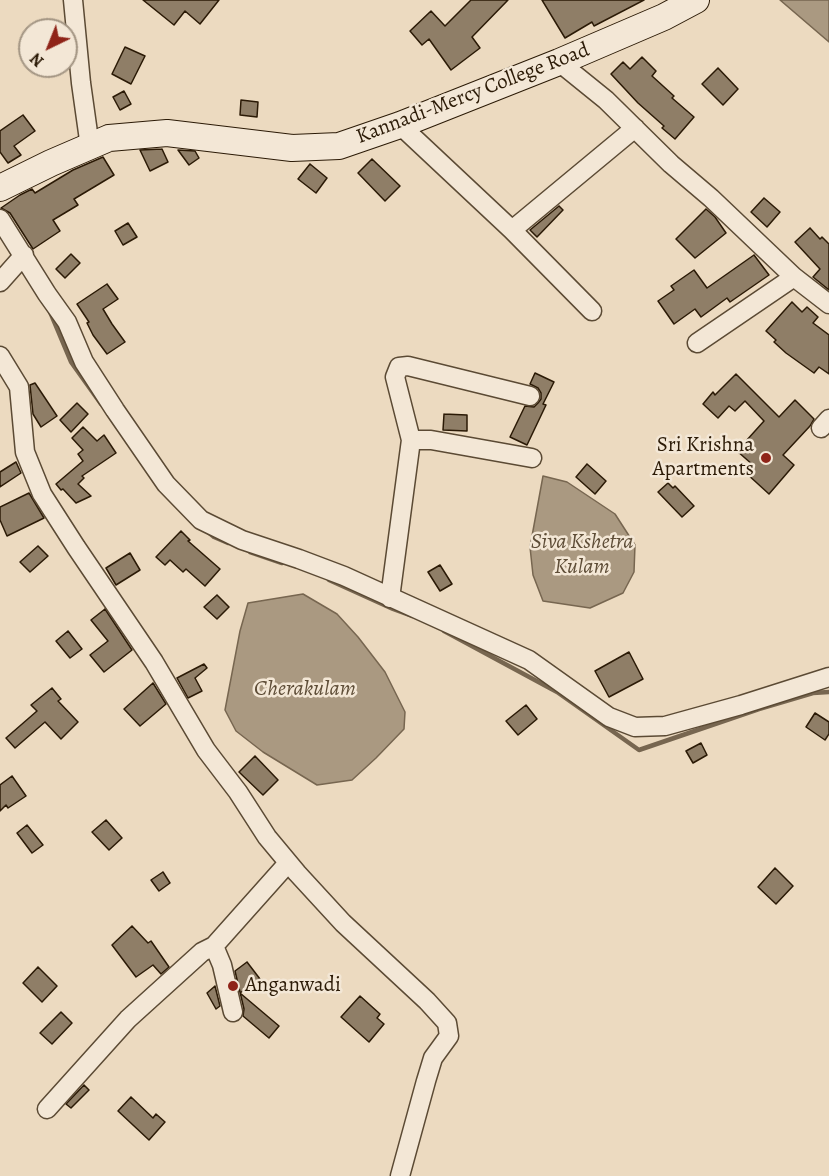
<!DOCTYPE html>
<html>
<head>
<meta charset="utf-8">
<style>
  body { margin:0 }
  #map { position:relative; width:829px; height:1176px; overflow:hidden; background:#ecdac0; font-family:Alegreya,serif }
  canvas { display:block }
  .north { position:absolute; left:18px; top:18px; width:60px; height:60px; box-sizing:border-box; background:#f3e7d6; border:2px solid #a39583; border-radius:50%; rotate:223deg; font-size:16px; font-weight:700; line-height:24px; text-align:center; color:#2b1a06 }
  .north::after { content:''; display:block; margin:auto; width:21px; height:27px; background:#8f2418; clip-path:polygon(50% 0,100% 100%,50% 72%,0 100%) }
</style>
</head>
<body>
<div id="map">
<canvas width="829" height="1176"></canvas>
<div class="north">N</div>
</div>
<script>
const c = document.querySelector('canvas').getContext('2d');
c.lineJoin = 'round';
function fill(path, color) { c.fillStyle = color; c.fill(path, 'evenodd'); }
const shape = rows => new Path2D(rows.map(r => 'M' + r).join(''));
function trace(path, color, width, dash) { c.strokeStyle = color; c.lineWidth = width; c.lineCap = dash ? 'butt' : 'round'; c.setLineDash(dash || []); c.stroke(path); }
function write(font, color, halo, rows, align = 'center') {
  c.font = font + ' Alegreya,serif'; c.lineWidth = 5; c.setLineDash([]); c.textBaseline = 'middle'; c.strokeStyle = halo; c.fillStyle = color; for (const [text, x, y, turn = 0] of rows) {
    c.save(); c.translate(x, y); c.rotate((+turn || 0) * Math.PI / 180); c.textAlign = isNaN(turn) ? turn : align; if (halo) c.strokeText(text, 0, 0); c.fillText(text, 0, 0); c.restore();
  }
}
const water = shape([
  [780,0,829,0,829,42,780,0],
  [543,476,567,482,615,514,635,545,634,572,623,593,590,608,543,601,533,575,530,547,543,476],
  [303,594,337,614,358,637,385,672,405,712,404,729,376,758,352,780,317,785,263,752,236,731,225,710,240,631,248,603,303,594]
]);
fill(water, '#aa9981');
trace(water, '#776650', 1.5);
trace(shape([
  [50,312,71,362,101,404],
  [207,531,214,537,228,543],
  [250,552,282,563],
  [329,580,393,609,412,616],
  [444,631,557,692,639,750,759,709,813,693,829,692]
]), '#776650', 4.5);
const building = shape([
  [143,0,219,0,200,24,185,11,174,25,143,0],
  [471,0,508,0,472,37,480,48,451,70,429,39,422,45,410,31,431,11,445,26,471,0],
  [542,0,644,0,594,26,592,22,565,38,542,0],
  [125,47,145,56,131,84,112,74,125,47],
  [642,57,656,71,652,76,674,96,672,98,694,117,675,139,662,128,664,126,638,103,611,74,623,62,630,69,642,57],
  [718,68,738,89,723,105,702,84,718,68],
  [124,91,131,104,120,110,113,97,124,91],
  [241,100,258,102,257,117,240,115,241,100],
  [23,115,35,131,14,146,21,155,8,163,0,152,0,131,23,115],
  [162,149,168,162,150,171,140,150,162,149],
  [178,150,195,151,199,158,189,165,178,150],
  [103,157,114,175,74,199,78,205,53,220,60,231,33,249,10,213,1,208,20,195,32,189,35,193,73,170,103,157],
  [372,159,400,186,385,201,358,173,372,159],
  [310,164,327,178,316,193,298,179,310,164],
  [764,198,780,212,767,227,751,212,764,198],
  [559,206,563,210,537,237,530,230,559,206],
  [706,209,715,217,726,233,695,258,676,239,706,209],
  [128,223,137,237,123,245,115,231,128,223],
  [810,228,820,239,822,237,829,244,829,290,813,277,820,269,795,242,810,228],
  [71,254,80,263,65,278,56,269,71,254],
  [754,255,769,275,730,302,727,298,701,317,695,309,674,324,658,301,674,290,671,286,694,270,707,288,754,255],
  [107,284,118,299,103,309,112,324,125,342,107,354,93,335,87,323,89,322,77,304,107,284],
  [792,302,802,312,807,307,818,317,813,323,829,335,829,374,819,367,814,373,786,353,774,342,776,340,766,331,792,302],
  [535,373,554,382,543,404,546,405,527,445,510,437,525,406,534,407,538,403,541,399,541,393,538,388,530,384,535,373],
  [736,374,779,417,795,400,814,419,810,426,783,455,794,465,769,494,746,473,753,465,737,451,764,421,745,401,735,411,729,406,718,418,703,404,713,392,715,395,736,374],
  [35,383,57,416,41,427,33,414,30,385,35,383],
  [77,403,88,414,71,432,60,420,77,403],
  [444,414,467,415,467,431,443,430,444,414],
  [83,427,97,441,104,435,116,453,82,476,84,478,78,484,91,496,76,503,63,489,61,490,56,484,83,461,78,454,83,450,72,438,83,427],
  [16,462,21,473,0,487,0,472,16,462],
  [587,464,606,481,595,494,576,477,587,464],
  [668,483,673,488,675,486,694,506,682,517,658,492,668,483],
  [29,493,44,518,7,536,0,520,0,507,29,493],
  [181,531,190,540,188,541,220,569,205,586,186,569,183,572,170,560,165,565,156,557,181,531],
  [38,546,48,556,30,572,20,562,38,546],
  [130,553,140,570,116,585,106,568,130,553],
  [440,565,452,584,440,591,428,572,440,565],
  [217,595,229,607,217,619,204,607,217,595],
  [105,609,132,650,104,672,90,655,108,641,91,620,105,609],
  [68,631,82,649,70,658,56,641,68,631],
  [629,652,643,679,609,697,595,671,629,652],
  [204,664,207,668,195,678,202,691,188,698,177,678,204,664],
  [153,683,166,704,140,726,124,709,153,683],
  [52,688,61,699,58,701,78,722,61,739,45,722,15,748,6,738,37,711,31,705,52,688],
  [526,705,537,719,518,735,506,721,526,705],
  [815,713,829,722,829,734,825,740,806,727,815,713],
  [701,743,707,755,693,763,686,751,701,743],
  [255,756,278,780,263,795,239,772,255,756],
  [12,776,26,796,8,808,6,805,0,811,0,785,12,776],
  [106,820,122,838,109,850,92,832,106,820],
  [27,825,43,845,32,853,17,833,27,825],
  [775,868,793,886,776,904,758,887,775,868],
  [163,872,170,883,159,891,151,880,163,872],
  [132,926,148,943,151,941,169,967,161,974,153,965,136,977,112,945,132,926],
  [247,962,260,979,240,993,279,1026,269,1038,243,1016,244,1009,235,971,247,962],
  [38,967,57,986,42,1002,23,983,38,967],
  [215,986,220,1006,216,1009,207,993,215,986],
  [360,996,380,1014,377,1018,384,1024,369,1042,341,1017,360,996],
  [61,1012,72,1023,52,1044,40,1033,61,1012],
  [84,1085,89,1090,71,1108,66,1104,84,1085],
  [131,1097,153,1118,156,1114,165,1122,149,1140,118,1111,131,1097]
]);
fill(building, '#8f7e67');
trace(building, '#2b1a06', 1.5);
const street = shape([
  [73,0,81,83,90,147],
  [559,62,606,100,671,164,711,198,794,277,829,304],
  [400,125,512,230,592,311],
  [0,219,47,294,67,322,84,362,115,410,166,484,201,520,242,540,299,559,344,576,529,660,609,717,635,727,665,726,741,705,829,677],
  [512,230,635,128],
  [0,282,24,255],
  [697,343,794,277],
  [0,356,19,387,25,452,42,494,76,547,154,662,206,750,238,792,267,837,297,873,343,923,427,1001,447,1023,449,1036,433,1058,426,1081,400,1176],
  [821,428,829,419],
  [411,440,395,377,399,367,408,366,530,396],
  [390,598,411,440,431,440,532,458],
  [214,946,222,965,233,1012],
  [47,1109,128,1019,202,952,214,946,288,863]
]);
const secondary = shape([
  [0,188,51,163,109,138,167,133,292,148,339,146,400,125,559,62,664,17,696,0]
]);
trace(street, '#5b4a34', 21);
trace(secondary, '#2b1a06', 28);
trace(street, '#f3e7d6', 18);
trace(secondary, '#f3e7d6', 26);
for (const [x, y, r, color] of [
  [766,458,6,"#8f2418"],
  [233,986,6,"#8f2418"]
]) { const dot = new Path2D(); dot.arc(x, y, r, 0, 2 * Math.PI); c.fillStyle = color; c.fill(dot); trace(dot, '#f3e7d6', 2); }
write('21px', '#2b1a06', '#f3e7d6', [
  ["Kannadi-Mercy College Road",473,94,-21]
]);
write('21px', '#2b1a06', '#f3e7d6', [
  ["Sri Krishna",754,446],
  ["Apartments",754,470],
  ["Anganwadi",245,986,"left"]
], 'right');
write('italic 22px', '#5e4d37', '#f3e7d6', [
  ["Siva Kshetra",582,543],
  ["Kulam",582,568],
  ["Cherakulam",305,690]
]);
</script>
</body>
</html>
